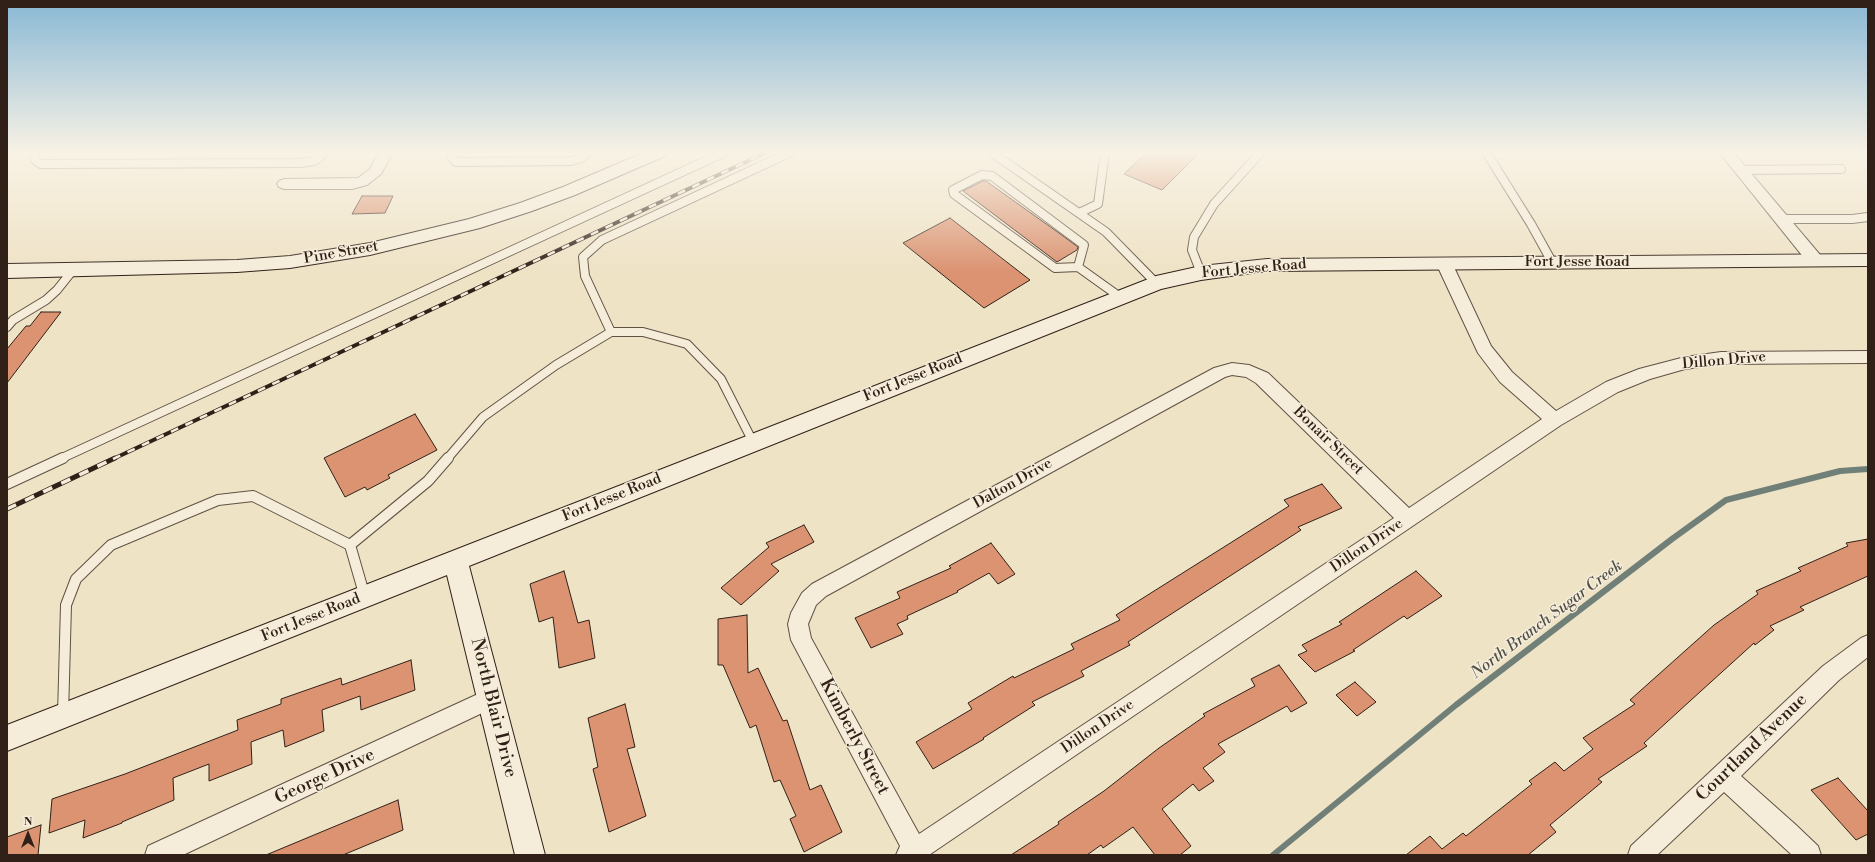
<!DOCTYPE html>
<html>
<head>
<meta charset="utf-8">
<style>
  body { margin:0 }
  #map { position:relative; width:1875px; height:862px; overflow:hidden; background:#efe3c6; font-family:"Libre Bodoni",serif }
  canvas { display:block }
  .frame { position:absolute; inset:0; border:8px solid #302018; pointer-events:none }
  .north { position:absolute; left:8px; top:814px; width:40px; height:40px; -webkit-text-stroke:3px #f5edda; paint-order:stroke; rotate:0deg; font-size:11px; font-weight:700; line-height:16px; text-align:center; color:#302018 }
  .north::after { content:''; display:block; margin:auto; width:14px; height:18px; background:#302018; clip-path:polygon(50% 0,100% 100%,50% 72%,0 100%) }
</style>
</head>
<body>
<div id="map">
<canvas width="1875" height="862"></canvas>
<div class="frame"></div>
<div class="north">N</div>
</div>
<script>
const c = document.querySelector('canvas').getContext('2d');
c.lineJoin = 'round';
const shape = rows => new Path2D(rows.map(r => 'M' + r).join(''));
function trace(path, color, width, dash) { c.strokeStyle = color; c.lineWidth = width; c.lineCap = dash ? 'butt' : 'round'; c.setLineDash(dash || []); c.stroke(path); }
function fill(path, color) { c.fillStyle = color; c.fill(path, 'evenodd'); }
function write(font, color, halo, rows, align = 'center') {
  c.font = font + ' "Libre Bodoni",serif'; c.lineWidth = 3; c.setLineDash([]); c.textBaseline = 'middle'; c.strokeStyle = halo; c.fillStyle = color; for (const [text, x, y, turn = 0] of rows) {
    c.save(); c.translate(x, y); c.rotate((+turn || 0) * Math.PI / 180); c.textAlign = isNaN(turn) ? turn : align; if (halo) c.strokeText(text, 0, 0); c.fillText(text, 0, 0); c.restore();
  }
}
trace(shape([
  [1273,855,1456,705,1672,539,1726,500,1840,471,1868,469]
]), '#707f78', 6);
const building = shape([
  [1147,152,1200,152,1162,190,1124,174,1147,152],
  [983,181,986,181,1063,236,1078,247,1077,250,1057,262,963,191,983,181],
  [362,196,393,196,385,213,352,214,362,196],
  [950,218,1030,280,984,308,903,243,950,218],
  [41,312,61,312,7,383,7,349,26,326,30,326,41,312],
  [415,414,437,450,388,475,390,478,367,490,365,487,345,497,324,458,415,414],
  [1322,484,1342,508,1298,527,1301,530,1128,642,1130,645,1081,671,1084,676,1032,702,1035,705,983,738,984,739,933,769,916,742,972,709,968,703,1013,676,1014,678,1074,649,1071,644,1120,620,1116,615,1289,506,1284,500,1322,484],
  [804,525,814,542,771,564,779,571,741,605,721,588,769,547,766,543,804,525],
  [1868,539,1868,576,1800,607,1804,610,1770,626,1774,630,1755,645,1754,643,1690,701,1644,743,1647,746,1598,779,1602,782,1550,825,1556,832,1528,855,1406,855,1430,836,1442,849,1463,833,1466,836,1532,784,1529,781,1555,762,1564,771,1593,749,1583,738,1635,704,1630,700,1714,625,1758,594,1756,591,1801,571,1798,568,1848,546,1846,543,1868,539],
  [991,543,1015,574,998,584,989,573,957,591,958,592,907,616,908,619,897,624,903,634,871,648,855,618,900,598,897,592,951,568,949,566,991,543],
  [564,571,578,623,589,620,595,658,559,668,553,617,539,622,530,584,564,571],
  [1416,571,1442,596,1407,619,1404,616,1353,650,1355,651,1315,672,1298,655,1307,651,1302,645,1342,624,1339,622,1416,571],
  [747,615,748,673,758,668,783,721,787,720,810,790,821,785,842,832,804,852,790,819,796,816,780,780,774,782,756,725,750,728,723,665,718,665,718,619,747,615],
  [411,660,415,690,361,710,360,696,322,710,324,731,285,747,283,730,251,742,252,764,209,781,209,764,173,778,174,800,122,822,122,823,83,838,85,820,49,833,52,799,125,774,238,730,237,720,281,704,281,699,341,678,342,685,411,660],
  [1279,665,1307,703,1291,712,1287,706,1218,744,1225,752,1203,768,1214,781,1199,791,1193,784,1162,809,1191,846,1180,855,1155,855,1133,827,1103,848,1101,845,1087,855,1011,855,1059,824,1058,822,1104,791,1159,748,1205,716,1203,714,1255,686,1251,679,1279,665],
  [1355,682,1376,702,1357,716,1336,695,1355,682],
  [625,704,635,747,627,749,646,816,609,832,593,769,598,767,588,718,625,704],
  [1838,778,1868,811,1868,834,1856,840,1811,790,1838,778],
  [398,800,403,830,343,855,266,855,398,800],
  [41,825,38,855,7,855,7,837,41,825]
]);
fill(building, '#db9372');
trace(building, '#302018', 1);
const laneFar1 = shape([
  [34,152,35,160,41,164,300,163,314,161,326,152],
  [451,152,451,156,456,162,571,161,581,158,588,152],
  [991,152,1106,232,1156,283],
  [1486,152,1531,224,1552,262],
  [1741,170,1841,169],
  [982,175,992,176,1084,245,1078,267,1055,268,954,194,953,190,982,175],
  [1079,213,1098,204,1105,152],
  [1780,219,1852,219,1868,217],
  [1078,267,1120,297],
  [1201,273,1192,250,1194,237,1214,204,1261,152],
  [7,327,13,320,46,300,57,290,73,270],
  [611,332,585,276,583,257,602,240,791,152],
  [60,459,725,152],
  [447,459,483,417,556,365,611,332,643,332,687,344,721,379,753,442]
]);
const lane = shape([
  [7,484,63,458],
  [350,545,428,481,448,458],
  [63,715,66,605,76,579,111,545,218,500,253,496,350,545,365,597]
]);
const street = shape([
  [379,152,393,152,381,174,367,185,352,189,284,189,279,187,277,184,279,181,284,179,358,178,370,169,379,152],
  [1719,152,1733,152,1821,256,1823,260,1821,264,1815,265,1809,264,1719,152],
  [1444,258,1450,259,1452,263,1491,346,1512,372,1556,411,1606,382,1639,369,1685,357,1721,352,1868,351,1868,363,1721,364,1685,369,1650,379,1618,392,1561,425,929,855,896,855,900,846,791,640,788,624,791,613,802,593,812,584,1214,368,1232,363,1249,365,1268,373,1409,508,1542,419,1500,382,1478,353,1436,263,1438,259,1444,258],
  [1232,375,1246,377,1256,383,1394,518,919,834,811,638,808,624,816,605,826,596,1225,377,1232,375],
  [1868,635,1868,657,1839,680,1741,776,1796,825,1818,846,1821,855,1792,855,1724,792,1657,855,1628,855,1631,846,1823,666,1861,638,1868,635],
  [491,688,499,691,502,698,499,705,183,855,145,855,148,846,491,688]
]);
const secondary = shape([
  [645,152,668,152,665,156,575,195,532,211,480,228,370,255,290,268,237,272,7,278,7,264,237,260,290,256,370,243,469,219,520,203,563,187,645,152],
  [1868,254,1868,266,1267,271,1201,280,1161,289,469,566,545,855,515,855,447,575,7,751,7,725,1156,276,1201,266,1267,259,1868,254]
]);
trace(laneFar1, '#605144', 10);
trace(lane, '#605144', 12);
trace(street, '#605144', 2);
trace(secondary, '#302018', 2);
trace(laneFar1, '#f5edda', 8);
trace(lane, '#f5edda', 10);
fill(street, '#f5edda');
fill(secondary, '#f5edda');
const railFar1 = shape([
  [113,459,767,152]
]);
const rail = shape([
  [7,509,115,458]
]);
trace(railFar1, '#302018', 4);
trace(rail, '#302018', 5);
trace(railFar1, '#f5edda', 2.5, [8]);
trace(rail, '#f5edda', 3.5, [10]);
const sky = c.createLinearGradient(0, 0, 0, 272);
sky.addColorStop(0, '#89b8d5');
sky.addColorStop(0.56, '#f8f2e5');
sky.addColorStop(1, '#f8f2e500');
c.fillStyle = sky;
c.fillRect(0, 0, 1875, 272);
write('15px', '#302018', '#f5edda', [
  ["Pine Street",341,253,-10],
  ["Fort Jesse Road",1577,262],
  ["Fort Jesse Road",1254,269,-5],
  ["Dillon Drive",1724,361,-5],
  ["Fort Jesse Road",913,378,-22],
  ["Bonair Street",1328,441,44],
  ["Dalton Drive",1013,484,-29],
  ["Fort Jesse Road",612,498,-22],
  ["Dillon Drive",1367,546,-34],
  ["Fort Jesse Road",311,618,-22],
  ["Dillon Drive",1098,727,-34]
]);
write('italic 16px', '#504f48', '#f5edda', [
  ["North Branch Sugar Creek",1547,620,-37]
]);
write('18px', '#302018', '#f5edda', [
  ["North Blair Drive",493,708,76],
  ["Kimberly Street",854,737,62],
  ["Courtland Avenue",1752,748,-44],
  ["George Drive",325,777,-25]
]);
</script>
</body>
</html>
